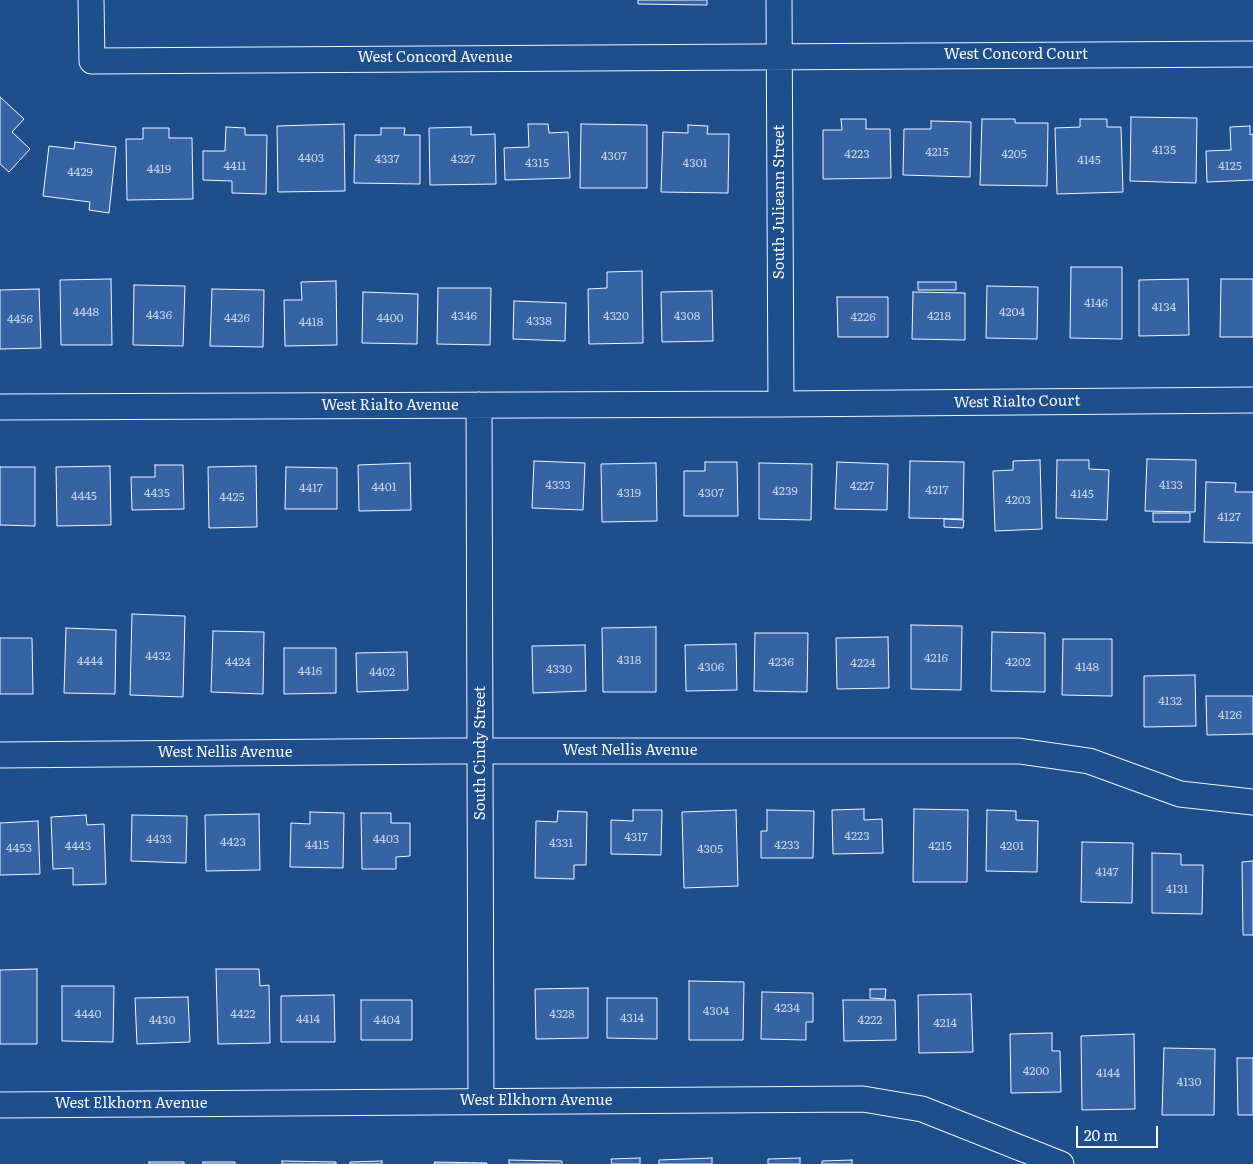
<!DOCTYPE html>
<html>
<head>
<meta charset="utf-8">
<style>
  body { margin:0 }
  #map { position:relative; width:1253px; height:1164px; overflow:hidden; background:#1f4e8c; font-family:Literata,serif }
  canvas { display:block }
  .scale { position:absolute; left:1076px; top:1126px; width:82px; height:22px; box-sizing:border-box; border:2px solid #f2f6ff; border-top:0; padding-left:6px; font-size:15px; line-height:18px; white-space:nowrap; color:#f2f6ff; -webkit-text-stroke:4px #1f4e8c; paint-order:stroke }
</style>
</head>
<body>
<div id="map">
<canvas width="1253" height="1164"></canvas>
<div class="scale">20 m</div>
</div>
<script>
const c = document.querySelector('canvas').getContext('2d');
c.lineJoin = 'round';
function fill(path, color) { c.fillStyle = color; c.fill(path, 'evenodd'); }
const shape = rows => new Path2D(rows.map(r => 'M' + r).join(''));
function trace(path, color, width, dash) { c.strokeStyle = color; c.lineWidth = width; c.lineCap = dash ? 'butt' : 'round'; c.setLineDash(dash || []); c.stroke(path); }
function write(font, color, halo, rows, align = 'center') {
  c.font = font + ' Literata,serif'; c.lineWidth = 4; c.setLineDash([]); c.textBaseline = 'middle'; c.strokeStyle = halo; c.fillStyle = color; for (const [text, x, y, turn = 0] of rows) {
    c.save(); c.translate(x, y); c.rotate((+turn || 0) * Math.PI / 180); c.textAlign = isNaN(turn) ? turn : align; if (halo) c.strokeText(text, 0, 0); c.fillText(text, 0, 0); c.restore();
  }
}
const building = shape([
  [638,0,707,0,707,5,638,4,638,0],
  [0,97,24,119,12,132,30,149,9,172,0,164,0,97],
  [1131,117,1197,118,1196,183,1130,181,1131,117],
  [841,119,866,119,866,129,890,129,891,178,823,179,823,130,842,130,841,119],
  [982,119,1015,119,1015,123,1048,123,1047,186,980,185,982,119],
  [1080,119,1107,119,1107,127,1121,127,1123,192,1057,194,1055,128,1080,127,1080,119],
  [931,121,971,122,970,177,903,175,904,129,931,129,931,121],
  [344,124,345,191,278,192,277,126,344,124],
  [528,124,548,124,549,133,568,132,570,178,505,180,504,148,529,147,528,124],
  [581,124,647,125,647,188,580,188,581,124],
  [688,125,708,126,707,134,729,134,728,193,661,192,663,132,688,133,688,125],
  [1250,126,1250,135,1253,134,1253,180,1207,182,1206,151,1231,150,1230,127,1250,126],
  [226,127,245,128,245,135,267,135,266,194,232,193,232,181,203,180,203,151,225,151,226,127],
  [471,127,471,135,495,134,496,184,430,185,429,128,471,127],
  [143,128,169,128,169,138,192,138,193,199,127,200,126,139,143,139,143,128],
  [381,128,405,128,404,135,420,135,420,184,354,183,355,135,381,135,381,128],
  [75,142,116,147,109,213,89,210,90,202,43,196,49,146,74,149,75,142],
  [1071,267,1122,267,1122,339,1070,338,1071,267],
  [642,271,643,343,589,344,588,289,607,288,607,272,642,271],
  [111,279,112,345,61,345,60,280,111,279],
  [1188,279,1189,335,1139,336,1139,280,1188,279],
  [1221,279,1253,279,1253,337,1220,337,1221,279],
  [336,281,337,345,285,346,284,300,302,300,301,282,336,281],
  [918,282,956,282,956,290,918,290,918,282],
  [134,285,185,286,183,346,133,345,134,285],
  [987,286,1038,287,1037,339,986,338,987,286],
  [438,288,491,288,490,345,437,344,438,288],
  [39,289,41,348,0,349,0,290,39,289],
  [212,289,264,290,263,347,210,346,212,289],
  [712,291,713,341,662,342,661,292,712,291],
  [363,292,418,294,417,344,362,343,363,292],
  [913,292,965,293,965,340,912,339,913,292],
  [837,297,888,297,888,337,838,337,837,297],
  [514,301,566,303,565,341,513,339,514,301],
  [1147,459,1196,460,1195,512,1145,511,1147,459],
  [1040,460,1042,529,995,531,993,471,1013,470,1013,461,1040,460],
  [1057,460,1089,460,1089,469,1109,470,1107,520,1056,518,1057,460],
  [534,461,585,463,583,510,532,508,534,461],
  [910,461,964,462,963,519,909,518,910,461],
  [705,462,737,462,738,516,684,516,684,471,705,471,705,462],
  [837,462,888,464,887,510,835,509,837,462],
  [410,463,411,510,359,511,358,465,410,463],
  [656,463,657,521,602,522,601,464,656,463],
  [759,463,812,464,811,520,759,519,759,463],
  [155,465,183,465,184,509,132,510,131,477,155,477,155,465],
  [110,466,111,525,57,526,56,467,110,466],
  [256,466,257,527,209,528,208,467,256,466],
  [0,467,35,467,35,526,0,525,0,467],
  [286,467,337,468,337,509,285,509,286,467],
  [1206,482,1236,483,1235,492,1253,492,1253,543,1204,542,1206,482],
  [1153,513,1190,513,1190,522,1153,522,1153,513],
  [944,519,964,520,963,528,944,527,944,519],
  [132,614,185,616,183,697,130,695,132,614],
  [911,625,962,626,961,690,911,689,911,625],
  [656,627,656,692,603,692,602,628,656,627],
  [66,628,116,630,115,694,64,693,66,628],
  [213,631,264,632,263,694,211,692,213,631],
  [992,632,1045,633,1045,692,991,691,992,632],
  [755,633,808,633,807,692,754,691,755,633],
  [888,637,889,688,837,689,836,638,888,637],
  [0,638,32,638,33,694,0,694,0,638],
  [1063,639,1112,639,1112,696,1062,695,1063,639],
  [736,644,737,690,686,691,685,645,736,644],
  [585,645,586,691,533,693,532,646,585,645],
  [284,648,336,648,336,693,284,694,284,648],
  [407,652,408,690,357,692,356,653,407,652],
  [1195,675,1196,726,1144,727,1144,676,1195,675],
  [1206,696,1253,696,1253,734,1207,735,1206,696],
  [864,809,864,820,882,819,883,853,833,854,832,810,864,809],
  [914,809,968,810,967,882,913,882,914,809],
  [633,810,662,810,661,855,611,854,611,820,633,821,633,810],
  [736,810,738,886,684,888,682,812,736,810],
  [767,810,814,811,813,858,761,858,761,831,767,831,767,810],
  [987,810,1016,811,1016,820,1038,821,1037,872,986,871,987,810],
  [558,811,587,812,586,865,574,865,574,879,535,878,536,821,557,822,558,811],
  [310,812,344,813,343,868,290,867,291,823,310,824,310,812],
  [361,813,391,813,391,823,410,823,410,856,396,857,396,869,362,869,361,813],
  [259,814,260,870,206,871,205,815,259,814],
  [86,815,87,825,104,824,106,884,73,885,73,868,53,869,51,817,86,815],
  [132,815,187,816,186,863,131,861,132,815],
  [38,821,40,874,0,875,0,823,38,821],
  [1082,842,1133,843,1132,903,1081,902,1082,842],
  [1152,853,1181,854,1181,865,1203,865,1202,914,1152,913,1152,853],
  [1253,861,1253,935,1243,935,1242,862,1253,861],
  [37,969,37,1044,0,1044,0,970,37,969],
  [216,969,259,969,260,986,269,985,270,1043,218,1044,216,969],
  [689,981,744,982,743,1040,689,1040,689,981],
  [62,986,114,986,113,1042,62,1041,62,986],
  [588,988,588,1038,536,1039,535,989,588,988],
  [870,989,886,989,885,999,870,998,870,989],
  [762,992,813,993,813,1022,806,1022,806,1040,761,1039,762,992],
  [971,994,973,1052,919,1053,918,995,971,994],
  [334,995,335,1042,281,1042,281,996,334,995],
  [188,997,190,1042,137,1044,135,998,188,997],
  [607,998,657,998,657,1039,607,1038,607,998],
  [361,1000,412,1000,412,1040,361,1040,361,1000],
  [843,1000,895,1000,896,1040,844,1041,843,1000],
  [1052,1033,1052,1051,1060,1051,1061,1092,1011,1093,1010,1034,1052,1033],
  [1134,1034,1135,1109,1082,1110,1081,1036,1134,1034],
  [1164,1048,1215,1049,1214,1115,1162,1115,1164,1048],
  [1237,1058,1253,1058,1253,1115,1238,1115,1237,1058],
  [640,1158,640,1164,612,1164,611,1159,640,1158],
  [712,1158,712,1164,659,1164,659,1160,712,1158],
  [800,1158,800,1164,768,1164,768,1159,800,1158],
  [509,1160,562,1161,562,1164,509,1164,509,1160],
  [852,1160,852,1164,822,1164,822,1161,852,1160],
  [282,1161,336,1162,336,1164,282,1164,282,1161],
  [382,1161,382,1164,350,1164,350,1162,382,1161],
  [149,1162,184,1162,184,1164,149,1164,149,1162],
  [203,1162,235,1162,235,1164,203,1164,203,1162],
  [435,1162,487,1163,487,1164,434,1164,435,1162]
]);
fill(building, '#3563a3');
trace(building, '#f2f6ff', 1);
const street = shape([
  [91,0,92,61,1253,54],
  [779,0,781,404],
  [479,405,481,1101],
  [0,407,781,404,1253,400],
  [0,755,447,751,1019,751,1089,761,1180,794,1253,802],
  [0,1105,863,1099,922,1109,1061,1164]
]);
trace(street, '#f2f6ff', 27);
trace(street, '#1f4e8c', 25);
write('12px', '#c3d1e8', null, [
  ["4135",1164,150],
  ["4215",937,152],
  ["4223",857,154],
  ["4205",1014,154],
  ["4307",614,156],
  ["4403",311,158],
  ["4337",387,159],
  ["4327",463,159],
  ["4145",1089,160],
  ["4315",537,163],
  ["4301",695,163],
  ["4411",235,166],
  ["4125",1230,166],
  ["4419",159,169],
  ["4429",80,172],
  ["4146",1096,303],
  ["4134",1164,307],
  ["4448",86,312],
  ["4204",1012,312],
  ["4436",159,315],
  ["4346",464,316],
  ["4320",616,316],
  ["4308",687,316],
  ["4218",939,316],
  ["4226",863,317],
  ["4426",237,318],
  ["4400",390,318],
  ["4456",20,319],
  ["4338",539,321],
  ["4418",311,322],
  ["4333",558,485],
  ["4133",1171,485],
  ["4227",862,486],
  ["4401",384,487],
  ["4417",311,488],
  ["4217",937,490],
  ["4239",785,491],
  ["4435",157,493],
  ["4319",629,493],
  ["4307",711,493],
  ["4145",1082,494],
  ["4445",84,496],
  ["4425",232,497],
  ["4203",1018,500],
  ["4127",1229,517],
  ["4432",158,656],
  ["4216",936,658],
  ["4318",629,660],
  ["4444",90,661],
  ["4424",238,662],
  ["4236",781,662],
  ["4202",1018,662],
  ["4224",863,663],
  ["4306",711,667],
  ["4148",1087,667],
  ["4330",559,669],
  ["4416",310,671],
  ["4402",382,672],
  ["4132",1170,701],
  ["4126",1230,715],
  ["4223",857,836],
  ["4317",636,837],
  ["4433",159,839],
  ["4403",386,839],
  ["4423",233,842],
  ["4331",561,843],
  ["4415",317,845],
  ["4233",787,845],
  ["4443",78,846],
  ["4215",940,846],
  ["4201",1012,846],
  ["4453",19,848],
  ["4305",710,849],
  ["4147",1107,872],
  ["4131",1177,889],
  ["4234",787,1008],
  ["4304",716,1011],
  ["4440",88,1014],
  ["4422",243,1014],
  ["4328",562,1014],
  ["4314",632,1018],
  ["4414",308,1019],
  ["4430",162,1020],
  ["4404",387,1020],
  ["4222",870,1020],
  ["4214",945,1023],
  ["4200",1036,1071],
  ["4144",1108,1073],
  ["4130",1189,1082]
]);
write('15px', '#f2f6ff', '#1f4e8c', [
  ["West Concord Court",1016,55],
  ["West Concord Avenue",435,58],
  ["South Julieann Street",780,202,-90],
  ["West Rialto Court",1017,402,-1],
  ["West Rialto Avenue",390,406],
  ["West Nellis Avenue",630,751],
  ["West Nellis Avenue",225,753],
  ["South Cindy Street",481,753,-90],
  ["West Elkhorn Avenue",536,1101],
  ["West Elkhorn Avenue",131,1104]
]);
</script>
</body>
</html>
